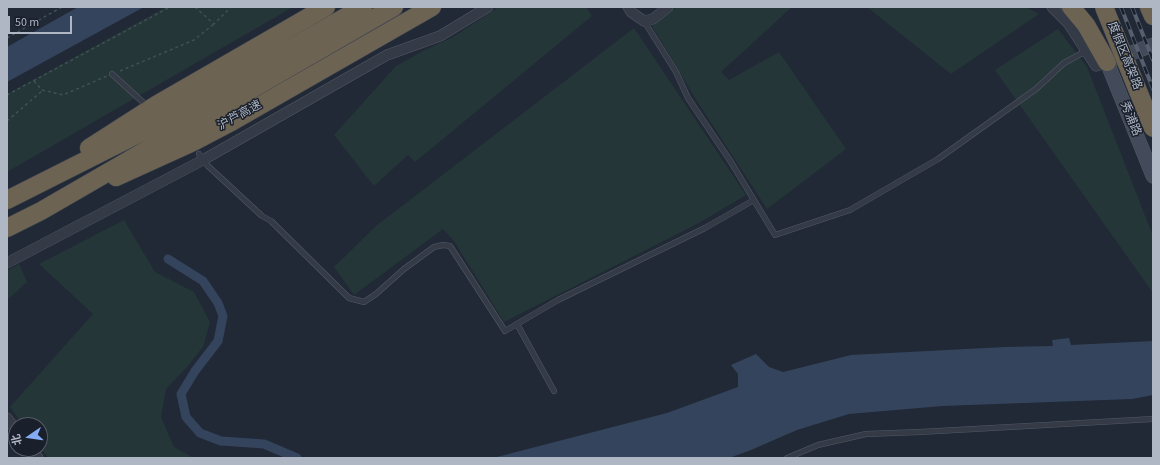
<!DOCTYPE html>
<html>
<head>
<meta charset="utf-8">
<style>
  body { margin:0 }
  #map { position:relative; width:1160px; height:465px; overflow:hidden; background:#212936; font-family:"Source Sans 3","Noto Sans SC",sans-serif }
  canvas { display:block }
  .frame { position:absolute; inset:0; border:8px solid #afb6c4; pointer-events:none }
  .north { position:absolute; left:8px; top:417px; width:40px; height:40px; box-sizing:border-box; background:#1a202b; border:1px solid #565c68; border-radius:50%; rotate:257deg; font-size:11px; font-weight:700; line-height:16px; text-align:center; color:#afb6c4 }
  .north::after { content:''; display:block; margin:auto; width:14px; height:18px; background:#85abf2; clip-path:polygon(50% 0,100% 100%,50% 72%,0 100%) }
  .scale { position:absolute; left:8px; top:16px; width:64px; height:18px; box-sizing:border-box; border:2px solid #afb6c4; border-top:0; padding-left:5px; font-size:12px; line-height:14px; white-space:nowrap; color:#afb6c4; -webkit-text-stroke:3px #1a202b; paint-order:stroke }
</style>
</head>
<body>
<div id="map">
<canvas width="1160" height="465"></canvas>
<div class="frame"></div>
<div class="north">北</div>
<div class="scale">50 m</div>
</div>
<script>
const c = document.querySelector('canvas').getContext('2d');
c.lineJoin = 'round';
function fill(path, color) { c.fillStyle = color; c.fill(path, 'evenodd'); }
const shape = rows => new Path2D(rows.map(r => 'M' + r).join(''));
function trace(path, color, width, dash) { c.strokeStyle = color; c.lineWidth = width; c.lineCap = dash ? 'butt' : 'round'; c.setLineDash(dash || []); c.stroke(path); }
function write(font, color, halo, rows, align = 'center') {
  c.font = font + ' "Source Sans 3","Noto Sans SC",sans-serif'; c.lineWidth = 3; c.setLineDash([]); c.textBaseline = 'middle'; c.strokeStyle = halo; c.fillStyle = color; for (const [text, x, y, turn = 0] of rows) {
    c.save(); c.translate(x, y); c.rotate((+turn || 0) * Math.PI / 180); c.textAlign = isNaN(turn) ? turn : align; if (halo) c.strokeText(text, 0, 0); c.fillText(text, 0, 0); c.restore();
  }
}
fill(shape([
  [166,7,293,7,7,172,7,94],
  [499,7,586,7,592,16,415,162,408,155,374,186,334,135,396,66,421,52,453,37],
  [676,7,792,7,721,72,729,80,779,52,846,149,767,209,697,101,652,26],
  [867,7,1026,7,1039,14,951,74],
  [634,28,746,195,699,223,504,322,454,241,443,229,354,295,334,267,376,226],
  [1058,29,1087,67,1153,236,1153,293,995,70],
  [124,220,155,272,194,292,210,322,203,347,187,367,166,389,161,417,174,447,194,458,48,458,40,447,40,425,23,425,10,407,93,314,39,264],
  [19,264,27,282,7,300,7,271]
]), '#243638');
fill(shape([
  [78,7,144,7,7,82,7,47],
  [1069,338,1071,345,1153,341,1153,395,1132,399,942,406,849,414,797,430,751,450,729,458,493,458,667,413,738,387,738,374,731,365,756,354,769,367,783,372,851,355,1005,347,1053,346,1052,340]
]), '#35445d');
trace(shape([
  [168,259,203,281,218,303,223,316,218,341,195,371,181,394,186,417,200,433,221,441,264,444,297,458]
]), '#35445d', 9);
const lane = shape([
  [644,21,676,72,688,98,731,162,775,235,850,210,938,159,1036,89,1064,63,1086,51],
  [112,74,146,105],
  [199,154,208,166,262,216,271,221,349,298,364,302,376,294,404,269,434,247,443,245,450,246,505,331,558,300,705,228,754,200],
  [517,324,554,391],
  [787,458,818,445,866,434,920,432,1153,419]
]);
const street = shape([
  [628,7,631,12,644,21,653,19,668,7],
  [1052,7,1068,23,1096,66,1107,62],
  [7,263,203,160,387,55,440,36,488,7],
  [7,418,16,430],
  [31,449,38,458]
]);
const secondary = shape([
  [1153,45,1107,62,1153,176]
]);
const highway = shape([
  [1071,7,1086,25,1107,62],
  [1149,7,1153,16],
  [89,148,156,105,326,7],
  [116,177,193,142,233,121,432,7],
  [7,200,152,127,363,7],
  [7,228,41,211,394,7]
]);
trace(lane, '#525965', 6);
trace(street, '#525965', 11);
trace(secondary, '#525965', 15);
trace(highway, '#3f4651', 19);
trace(shape([
  [195,7,214,24,231,7],
  [7,38,62,7],
  [120,71,194,40,214,24],
  [34,81,42,90,63,95,107,76],
  [7,95,170,7],
  [7,121,42,91]
]), '#405155', 1.5, [3, 3]);
trace(lane, '#343b47', 5);
trace(street, '#343b47', 10);
trace(secondary, '#434a5a', 14);
trace(highway, '#6d6352', 18);
const rail = shape([
  [1121,7,1153,89],
  [1132,7,1153,60]
]);
trace(rail, '#565f6e', 4);
trace(rail, '#1a202b', 2.5, [8]);
const highwayBridge = shape([
  [1104,7,1153,128]
]);
trace(highwayBridge, '#3f4651', 19, []);
trace(highwayBridge, '#6d6352', 18);
write('12px', '#afb6c4', '#1a202b', [
  ["度假区高架路",1124,56,68],
  ["沪芦高速",240,116,-29],
  ["秀浦路",1130,119,68]
]);
</script>
</body>
</html>
